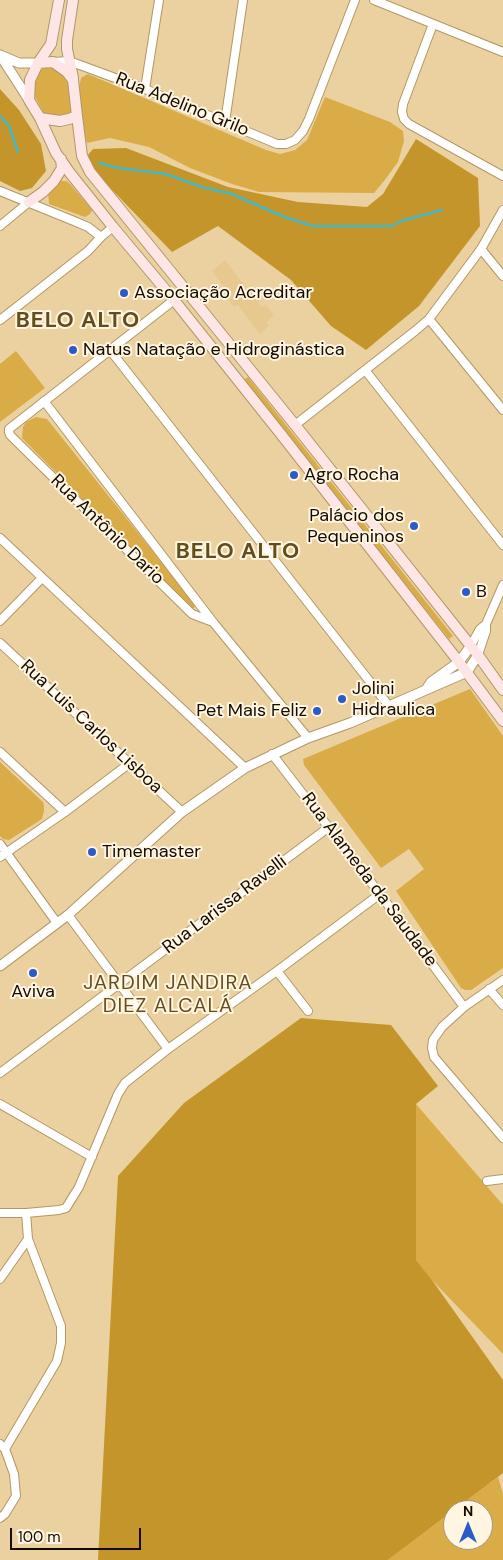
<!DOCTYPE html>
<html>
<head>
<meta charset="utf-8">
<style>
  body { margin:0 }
  #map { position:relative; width:503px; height:1560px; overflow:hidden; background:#ebd19f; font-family:"DM Sans",sans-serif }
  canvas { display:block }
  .north { position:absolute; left:443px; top:1500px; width:50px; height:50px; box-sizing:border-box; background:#fff5e0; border:1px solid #a19786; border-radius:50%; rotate:0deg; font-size:14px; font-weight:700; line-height:20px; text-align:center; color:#130b00 }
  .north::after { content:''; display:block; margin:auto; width:18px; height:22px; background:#2c5ac9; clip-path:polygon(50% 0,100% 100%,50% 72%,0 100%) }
  .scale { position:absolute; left:10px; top:1528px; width:131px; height:22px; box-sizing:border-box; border:2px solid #130b00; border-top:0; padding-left:6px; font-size:15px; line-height:18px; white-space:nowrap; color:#130b00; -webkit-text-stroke:4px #fff5e0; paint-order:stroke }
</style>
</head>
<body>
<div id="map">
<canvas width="503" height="1560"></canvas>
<div class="north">N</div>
<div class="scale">100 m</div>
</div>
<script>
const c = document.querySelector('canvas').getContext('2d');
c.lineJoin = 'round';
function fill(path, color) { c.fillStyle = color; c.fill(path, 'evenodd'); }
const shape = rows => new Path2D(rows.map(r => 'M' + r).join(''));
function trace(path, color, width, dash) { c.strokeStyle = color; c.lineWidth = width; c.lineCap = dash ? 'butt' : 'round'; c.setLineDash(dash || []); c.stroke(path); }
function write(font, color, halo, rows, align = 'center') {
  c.font = font + ' "DM Sans",sans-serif'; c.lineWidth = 4; c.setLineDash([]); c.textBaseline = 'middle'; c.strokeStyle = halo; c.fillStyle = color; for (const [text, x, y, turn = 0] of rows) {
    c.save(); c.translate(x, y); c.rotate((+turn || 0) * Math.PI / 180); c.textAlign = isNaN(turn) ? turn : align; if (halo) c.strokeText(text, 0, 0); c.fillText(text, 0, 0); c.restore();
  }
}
fill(shape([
  [225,260,247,289,251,287,258,296,255,299,262,307,266,305,274,315,266,323,269,326,260,334,238,305,234,307,228,299,231,296,212,271]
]), '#e7c990');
fill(shape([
  [51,66,62,70,71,86,72,112,70,115,54,117,44,113,33,93,33,82,36,75,42,69],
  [88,74,266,150,280,154,295,150,307,140,325,97,390,122,403,131,404,141,398,162,384,181,374,193,259,192,232,184,190,168,149,147,110,138,87,143,83,131,79,89,81,78],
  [61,181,66,181,70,184,92,210,90,214,85,217,49,204,48,192],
  [16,351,45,388,0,422,0,364],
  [248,377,453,636,449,639,244,380],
  [36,417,47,419,195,604,194,608,190,608,22,438,23,427,26,422],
  [470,689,503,736,503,968,471,990,465,990,461,988,396,891,424,869,409,849,381,868,304,765,303,759],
  [0,762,43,802,44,806,44,811,42,819,9,840,3,839,0,836],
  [416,1104,503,1205,503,1354,432,1280,416,1260],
  [498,1477,503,1494,503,1560,388,1560,453,1511,453,1540,483,1540,483,1510,454,1510]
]), '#daac47');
fill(shape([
  [0,89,19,110,41,144,46,171,32,188,20,191,0,181],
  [416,139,478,178,480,226,419,306,366,350,331,326,291,280,218,226,172,252,90,167,88,155,93,149,126,148,228,187,298,202,367,207,383,194],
  [301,1018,391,1025,438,1086,416,1104,416,1260,432,1280,503,1380,503,1473,388,1560,98,1560,118,1176,184,1103]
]), '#c3952a');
trace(shape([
  [0,116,9,126,18,152],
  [99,163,119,168,166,174,202,187,232,194,282,216,312,226,392,226,401,221,442,210]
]), '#44b8c3', 2.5);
const minor = shape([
  [374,0,503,52],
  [433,24,403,104,402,112,404,119,409,124,503,176],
  [53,62,69,61,145,89,277,144,286,144,295,140,303,131,309,119,355,0],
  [145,89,159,0],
  [225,122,243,0],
  [0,191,74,221,88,227,101,237],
  [0,226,29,202],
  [481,249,503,276],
  [174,300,9,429,9,432,10,435,192,614,213,622],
  [429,319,503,410],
  [0,320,88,251,101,237,113,227],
  [110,350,389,706],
  [365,370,503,545],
  [44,401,213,622,308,738],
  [295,425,415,331,429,319,481,249,503,210],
  [0,538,245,768],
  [0,621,42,578],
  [0,643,182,812],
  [470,647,480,629,486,624],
  [478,655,486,631,486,624,503,585],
  [0,752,65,812],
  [272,754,380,894,464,1007],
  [0,844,57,923],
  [0,857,65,812,130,763],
  [68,915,168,1049],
  [277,971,308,1011],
  [503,980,464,1007,442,1027,433,1040,432,1048,434,1057,503,1138],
  [489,989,503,1005],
  [0,1073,329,827],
  [0,1104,92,1157],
  [487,1181,503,1179],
  [0,1213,26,1213,59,1210,66,1208,79,1187,118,1094,125,1083,168,1049,277,971,380,894],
  [0,1279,28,1239],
  [0,1444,5,1449,14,1474,16,1496,5,1514,0,1518],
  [5,1449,57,1361,61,1343,61,1326,28,1239,26,1213]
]);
const tertiary = shape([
  [0,55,29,100],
  [0,55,19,63,38,63],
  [427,688,431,682,459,662,470,647],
  [0,966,68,915,182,812,245,768,308,738,350,723,467,672,478,655]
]);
const secondary = shape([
  [73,0,67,40,67,49,73,78],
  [38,63,51,44,59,0],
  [77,116,82,156,90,172,295,425,478,655,503,690],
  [40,118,60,121,69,119,77,116,73,80,67,72,53,62,38,63,30,80,29,100,40,118,56,153,70,173,113,227,174,300,280,433,459,662,503,721],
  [29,202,43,192,54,181,62,168,61,159]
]);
trace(minor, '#b19868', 10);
trace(tertiary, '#b19868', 11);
trace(secondary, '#b19868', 12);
trace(minor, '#fff', 8);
trace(tertiary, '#fff', 9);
trace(secondary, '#fde6e5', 10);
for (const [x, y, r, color] of [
  [124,293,5,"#2c5ac9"],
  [73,350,5,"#2c5ac9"],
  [294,475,5,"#2c5ac9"],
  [414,526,5,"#2c5ac9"],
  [466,592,5,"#2c5ac9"],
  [342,699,5,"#2c5ac9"],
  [317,711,5,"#2c5ac9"],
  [92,852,5,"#2c5ac9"],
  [33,973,5,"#2c5ac9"]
]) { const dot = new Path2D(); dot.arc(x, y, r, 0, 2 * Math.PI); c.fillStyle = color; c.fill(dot); trace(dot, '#fff5e0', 2); }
write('18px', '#130b00', '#fff5e0', [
  ["Rua Adelino Grilo",182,105,22],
  ["Rua Antônio Dario",107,530,44],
  ["Rua Luis Carlos Lisboa",91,727,43],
  ["Rua Alameda da Saudade",369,880,53],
  ["Rua Larissa Ravelli",225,905,-37]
]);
write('18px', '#130b00', '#fff5e0', [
  ["Associação Acreditar",134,293],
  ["Natus Natação e Hidroginástica",83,350],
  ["Agro Rocha",304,475],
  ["Palácio dos",404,516,"right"],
  ["Pequeninos",404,537,"right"],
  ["B",476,592],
  ["Jolini",352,689],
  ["Hidraulica",352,710],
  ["Pet Mais Feliz",307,711,"right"],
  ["Timemaster",102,852],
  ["Aviva",33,992,"center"]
], 'left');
c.letterSpacing = '1px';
write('20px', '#634d1c', '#fff5e0', [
  ["JARDIM JANDIRA",168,984],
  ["DIEZ ALCALÁ",168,1007]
]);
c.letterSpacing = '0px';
c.letterSpacing = '1px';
write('bold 22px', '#634d1c', '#fff5e0', [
  ["BELO ALTO",78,321],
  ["BELO ALTO",238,552]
]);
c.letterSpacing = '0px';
</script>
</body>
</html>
